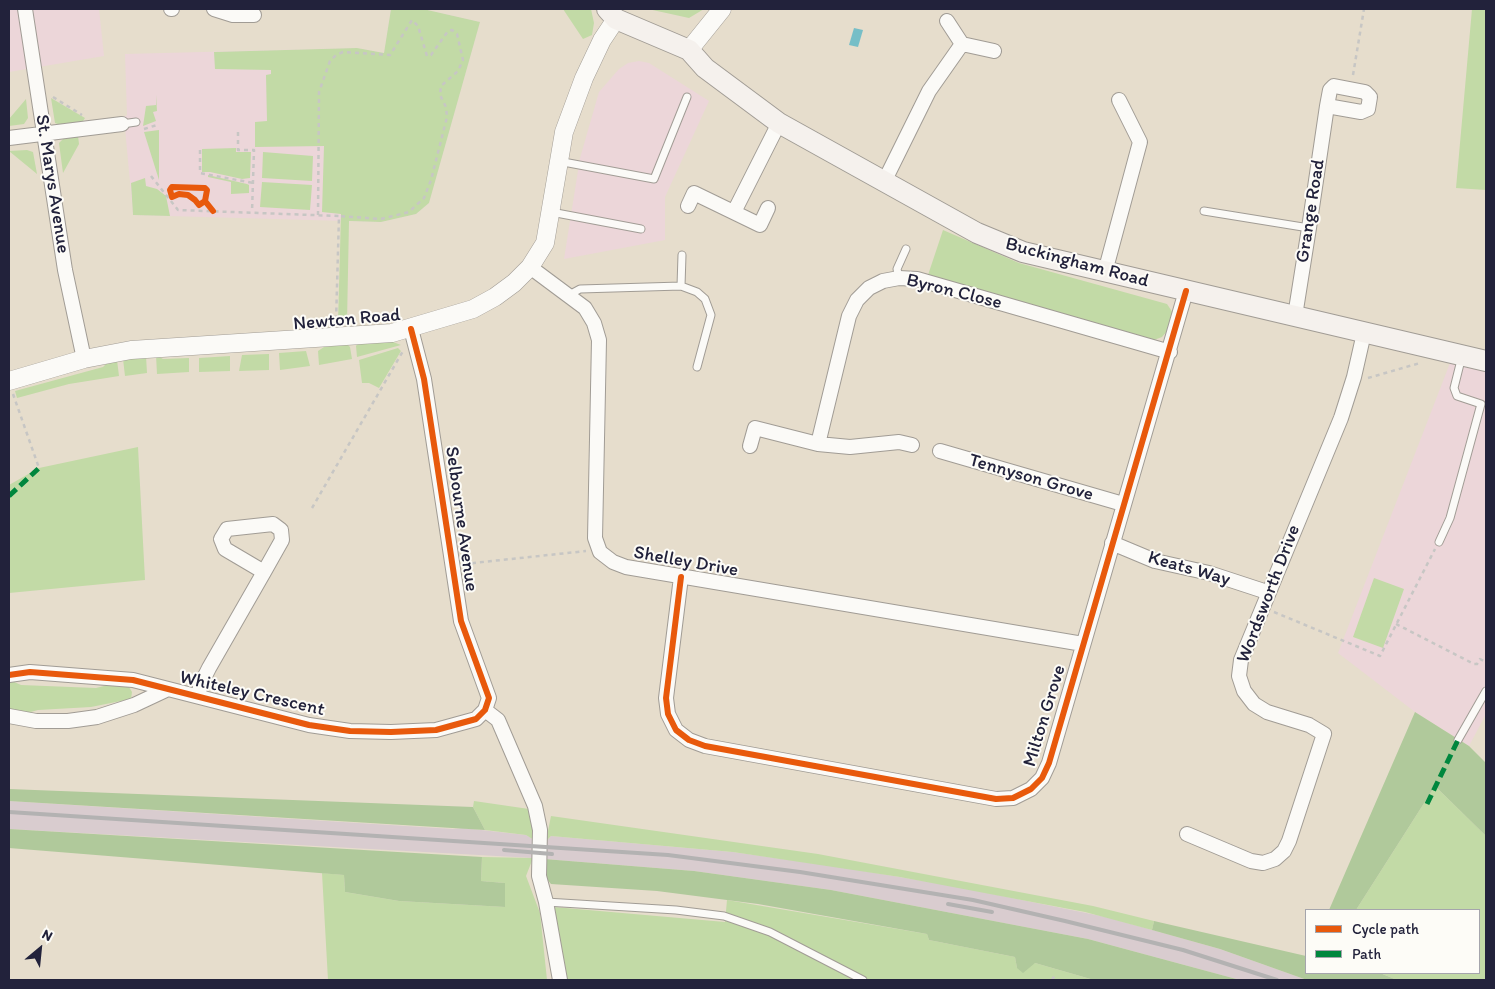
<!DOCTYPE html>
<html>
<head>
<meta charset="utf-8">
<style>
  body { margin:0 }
  #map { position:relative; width:1495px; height:989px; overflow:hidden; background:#e6ddcc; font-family:Itim,sans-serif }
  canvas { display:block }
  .frame { position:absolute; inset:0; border:10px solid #22223b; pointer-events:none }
  .legend { position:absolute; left:1305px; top:909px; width:175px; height:65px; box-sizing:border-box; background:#fdfcf7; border:1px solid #a5a5ac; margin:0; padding:6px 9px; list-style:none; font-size:15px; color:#22223b }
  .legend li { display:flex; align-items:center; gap:10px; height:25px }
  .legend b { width:25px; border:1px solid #a5a5ac }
  .north { position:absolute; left:15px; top:924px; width:50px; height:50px; -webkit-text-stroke:4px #fdfcf7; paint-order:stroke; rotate:28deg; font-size:14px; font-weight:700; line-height:20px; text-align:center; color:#22223b }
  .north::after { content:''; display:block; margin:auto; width:18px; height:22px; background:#22223b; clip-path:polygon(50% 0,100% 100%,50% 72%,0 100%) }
</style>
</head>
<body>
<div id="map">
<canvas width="1495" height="989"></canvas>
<div class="frame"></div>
<ul class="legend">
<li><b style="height:6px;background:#e8590c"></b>Cycle path</li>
<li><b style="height:6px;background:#00873e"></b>Path</li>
</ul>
<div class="north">N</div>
</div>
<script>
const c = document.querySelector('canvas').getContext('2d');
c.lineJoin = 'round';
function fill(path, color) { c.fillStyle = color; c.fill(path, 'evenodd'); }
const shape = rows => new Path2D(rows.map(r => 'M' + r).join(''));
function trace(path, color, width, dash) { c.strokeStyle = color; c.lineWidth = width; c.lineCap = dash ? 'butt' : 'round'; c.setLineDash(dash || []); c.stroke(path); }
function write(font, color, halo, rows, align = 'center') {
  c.font = font + ' Itim,sans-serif'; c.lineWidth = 4; c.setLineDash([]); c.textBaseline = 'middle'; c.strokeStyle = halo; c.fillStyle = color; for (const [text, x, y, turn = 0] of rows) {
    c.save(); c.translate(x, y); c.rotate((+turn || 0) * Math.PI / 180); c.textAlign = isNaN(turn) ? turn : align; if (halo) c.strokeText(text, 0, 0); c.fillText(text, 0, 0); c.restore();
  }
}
fill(shape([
  [9,9,99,9,104,56,9,72],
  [391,9,423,9,480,22,429,203,416,214,381,222,133,215,124,117,127,115,125,54,357,48,384,53],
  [639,61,649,63,709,101,665,197,665,240,564,259,580,158,599,92,619,69,628,63],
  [1450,363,1486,372,1486,714,1469,746,1415,712,1338,653]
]), '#ecd6d9');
fill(shape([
  [9,801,453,829,463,828,526,835,534,840,533,858,9,829],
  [551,836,733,852,846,868,953,886,1106,917,1220,949,1307,980,1240,980,1088,939,831,890,694,871,544,859,546,841]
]), '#d9cccf');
fill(shape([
  [391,9,423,9,480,22,429,203,416,214,381,222,349,221,347,322,338,323,341,214,322,212,324,146,255,147,255,122,267,121,266,75,271,74,271,70,215,69,214,52,357,48,384,53],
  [563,9,591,9,594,23,592,35,583,39],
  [648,9,704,9,689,18],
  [1472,9,1486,9,1486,190,1456,188],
  [156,95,157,111,153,112,156,121,143,126,146,106,156,105],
  [51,98,85,118,81,124,62,126,55,123],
  [26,99,28,118,24,124,9,126,9,119],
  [159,130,159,180,144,132],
  [78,136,79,144,63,173,59,143,64,138],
  [236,148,236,152,251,152,250,178,242,179,210,172,202,172,202,149],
  [27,150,33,152,37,174,9,151],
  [263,152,313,156,312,181,262,178],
  [208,175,247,184,249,185,249,193,231,194,231,182,208,177],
  [145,178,146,186,157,189,166,196,170,216,133,215,131,183],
  [262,182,312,185,310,210,260,207],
  [943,230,1019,263,1167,304,1173,313,1168,330,1162,337,1154,340,928,275],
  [393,342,401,345,357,357,356,346,358,343],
  [347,344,350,347,352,359,319,365,318,351,324,347],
  [398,348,401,351,379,388,369,383,362,383,359,360],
  [306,351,310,366,280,370,279,353],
  [269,354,269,370,239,371,242,355],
  [156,355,163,359,189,358,189,372,157,374],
  [146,356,147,373,125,376,123,359],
  [230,356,230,371,199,372,199,358],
  [117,360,119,376,69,384,17,398,15,391,103,367,109,361],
  [138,447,145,580,9,593,9,485,39,468],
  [1374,578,1404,589,1383,648,1353,637],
  [9,681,12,681,21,685,96,688,112,684,129,687,132,692,131,699,91,707,38,710,23,714,9,709],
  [1435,786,1486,836,1486,980,1397,980,1380,973,1479,973,1479,910,1356,910],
  [474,801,529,809,534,840,526,835,485,830,473,807],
  [551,816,818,854,1093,906,1154,921,1152,930,1085,912,900,877,733,852,551,836,546,841],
  [482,857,533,858,526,876,540,913,547,980,328,980,322,873,344,875,345,892,399,901,505,907,505,883,481,881],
  [727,900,927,934,929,940,1015,957,1017,968,1035,963,1094,980,567,980,554,907,725,922]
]), '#c2daa6');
fill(shape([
  [1415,712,1469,746,1486,763,1486,836,1435,786,1356,910,1329,910],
  [9,789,473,807,485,830,9,801],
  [9,829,482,857,481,881,505,883,505,907,399,901,345,892,344,875,9,848],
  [544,859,694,871,831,890,1088,939,1240,980,1094,980,1035,963,1023,973,1017,968,1015,957,929,940,927,934,758,904,657,891,551,884,545,877],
  [1154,921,1306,956,1306,973,1380,973,1397,980,1307,980,1220,949,1152,930]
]), '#b0c99b');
fill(shape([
  [854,28,863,30,858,47,849,45]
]), '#76bec7');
const service = shape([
  [122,124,136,122],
  [558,161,654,179,687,97],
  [1204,211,1309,228],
  [551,212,641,229],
  [899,278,897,269,906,249],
  [681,286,682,255],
  [569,295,580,289,681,286,697,292,705,299,711,315,697,367],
  [1439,542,1450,518,1481,404,1457,396,1454,388,1462,356],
  [1458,740,1486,691],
  [546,902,676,910,724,916,770,932,863,980]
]);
const minor = shape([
  [25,9,65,270,84,359],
  [171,9,172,9],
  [214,9,233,15,254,15],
  [947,21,962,44,994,51],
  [9,138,122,124],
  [884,182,929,91,962,44],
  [688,206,694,193,760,225,768,208],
  [734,212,779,123],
  [530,267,585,308,594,323,599,340,595,538,600,552,613,562,626,567,1083,644],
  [1105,272,1140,142,1119,100],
  [1295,316,1309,228,1327,106,1330,90,1334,86,1365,92,1370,97,1368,109,1361,112,1327,106],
  [818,444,849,316,857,300,869,288,883,281,899,278,917,279,1170,352],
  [750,446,755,428,818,444,850,447,899,442,912,445],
  [940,451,1123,504],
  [1112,543,1155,561,1209,573,1267,592],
  [681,577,666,698,668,714,676,730,689,740,705,746,996,799,1013,798,1031,789,1042,778,1049,763,1186,291],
  [9,675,30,672,133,680,309,725,350,731,391,732,436,730,476,719,485,710,489,698,461,621,424,379,411,329],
  [199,696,200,686,209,668,264,572,282,540,281,530,273,524,227,529,221,539,225,549,264,572],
  [485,710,498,720,535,806,540,830,539,876,546,902,560,980],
  [9,716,36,721,68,721,97,717,134,705,166,690],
  [1187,834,1251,861,1263,863,1275,859,1284,851,1289,841,1324,734,1309,725,1267,712,1254,704,1244,691,1239,676,1241,660,1341,418,1354,377,1364,333]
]);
const tertiary = shape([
  [689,50,722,9],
  [9,381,84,359,131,350,392,333,473,309,495,297,514,283,530,267,545,243,564,132,584,78,602,40,616,19]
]);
const secondary = shape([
  [607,9,616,19,689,50,705,68,779,123,977,233,1023,252,1486,361]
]);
trace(service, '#a19c95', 9);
trace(minor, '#a19c95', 16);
trace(tertiary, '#a19c95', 19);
trace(secondary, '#a19c95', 22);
trace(shape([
  [1353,75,1364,9],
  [53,97,82,115],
  [144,129,157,125],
  [238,132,238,150,254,150,252,212],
  [200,150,200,173,253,183],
  [151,176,178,210,339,216,336,322],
  [318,215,319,92,330,61,336,55,343,52,390,55,412,20,418,26,427,56,431,55,448,31,452,30,457,34,463,60,458,71,441,86,440,95,446,107,447,117,431,180,424,198,409,212,381,219,339,216],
  [1368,378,1420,363],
  [13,394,39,468],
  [312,508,403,351],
  [464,564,586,551],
  [1274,612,1380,656,1435,549],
  [1396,624,1474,664,1477,664,1480,659,1486,662],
  [1052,980,1055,975]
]), '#c7c6c4', 2.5, [4, 4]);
trace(service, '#fbfaf7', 7);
trace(minor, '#fbfaf7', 14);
trace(tertiary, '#fbfaf7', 18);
trace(secondary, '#f5f1ed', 20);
trace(shape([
  [9,812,668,855,800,872,973,900,1065,921,1183,950,1277,980],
  [504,850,552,854],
  [948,904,992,912]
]), '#b3b2b2', 4);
trace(shape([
  [9,496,39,468],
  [1427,804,1458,740]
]), '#00873e', 5, [10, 5]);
trace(shape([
  [205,201,199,205,195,200,188,195,179,194,172,197,170,190,172,187,205,188,207,190,205,201,213,211],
  [681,577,666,698,668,714,676,730,689,740,705,746,996,799,1013,798,1031,789,1042,778,1049,763,1186,291],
  [9,675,30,672,133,680,309,725,350,731,391,732,436,730,476,719,485,710,489,698,461,621,424,379,411,329]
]), '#e8590c', 6);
write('19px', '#22223b', '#fdfcf7', [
  ["St. Marys Avenue",52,184,81],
  ["Grange Road",1311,211,-81],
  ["Buckingham Road",1077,263,15],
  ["Byron Close",954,292,14],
  ["Newton Road",347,320,-5],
  ["Tennyson Grove",1031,478,16],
  ["Selbourne Avenue",461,519,82],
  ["Shelley Drive",686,562,10],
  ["Keats Way",1189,569,16],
  ["Wordsworth Drive",1269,594,-69],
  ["Whiteley Crescent",252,694,13],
  ["Milton Grove",1045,716,-73]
]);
</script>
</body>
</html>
